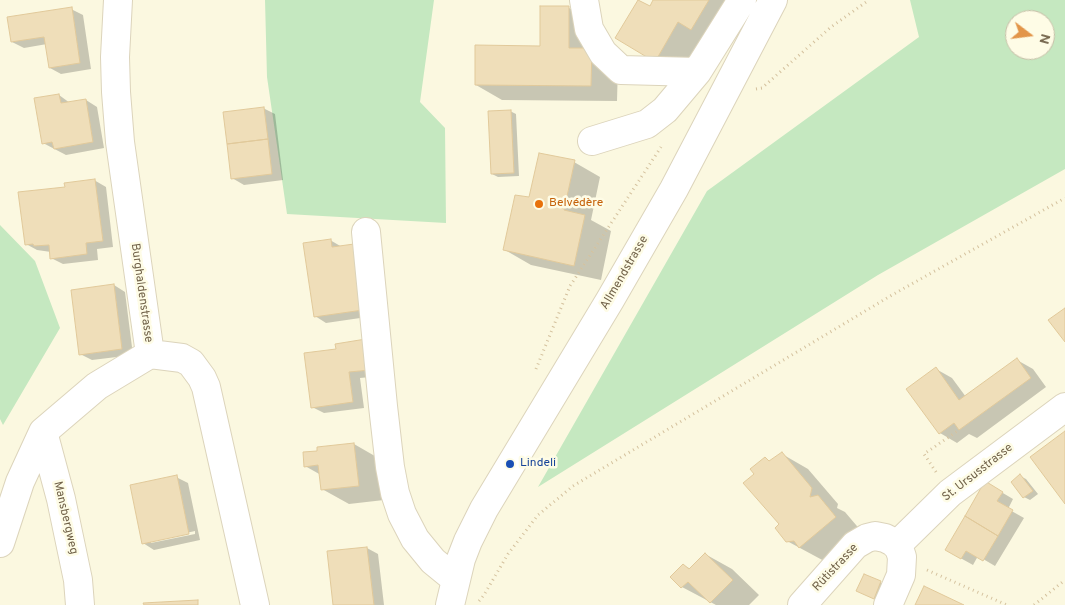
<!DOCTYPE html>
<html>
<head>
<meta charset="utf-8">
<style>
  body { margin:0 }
  #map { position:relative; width:1065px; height:605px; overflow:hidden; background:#fbf8e0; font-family:Overpass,sans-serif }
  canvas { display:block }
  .north { position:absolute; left:1005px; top:10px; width:50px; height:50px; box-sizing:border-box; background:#fefce6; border:1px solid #c6bea7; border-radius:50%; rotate:105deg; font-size:14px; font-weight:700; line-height:20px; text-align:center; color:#716249 }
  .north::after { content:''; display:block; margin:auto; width:18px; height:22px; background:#e29549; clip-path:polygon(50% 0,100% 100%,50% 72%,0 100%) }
</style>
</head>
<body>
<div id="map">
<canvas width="1065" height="605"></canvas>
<div class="north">N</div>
</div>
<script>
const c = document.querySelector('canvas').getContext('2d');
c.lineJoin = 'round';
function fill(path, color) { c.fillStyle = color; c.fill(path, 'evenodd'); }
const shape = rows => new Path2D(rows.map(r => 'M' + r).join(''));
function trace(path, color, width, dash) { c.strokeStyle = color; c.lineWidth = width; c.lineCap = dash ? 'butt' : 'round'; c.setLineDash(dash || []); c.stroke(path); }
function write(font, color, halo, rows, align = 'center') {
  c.font = font + ' Overpass,sans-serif'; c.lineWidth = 5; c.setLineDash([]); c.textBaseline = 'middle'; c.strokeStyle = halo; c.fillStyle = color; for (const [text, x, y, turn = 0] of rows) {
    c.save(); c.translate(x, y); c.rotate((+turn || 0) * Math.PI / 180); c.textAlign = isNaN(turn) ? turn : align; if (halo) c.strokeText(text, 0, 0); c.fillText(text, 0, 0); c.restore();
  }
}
fill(shape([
  [265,0,434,0,420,102,445,128,446,223,287,214,267,77],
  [910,0,1065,0,1065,169,878,275,538,487,707,191,919,37],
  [1015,20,1045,20,1045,50,1015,50],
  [0,225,35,261,60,328,3,425,0,419]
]), '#c5e8c0');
fill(shape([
  [655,0,728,0,681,76,617,37,640,1,651,7],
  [569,8,595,23,618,64,617,101,502,100,476,85,541,47],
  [71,9,83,15,91,69,61,74,50,68,47,44,24,48,12,42],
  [59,95,70,103,86,100,97,107,104,148,66,155,43,143],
  [263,108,275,114,283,180,244,185,232,178],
  [510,111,516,114,519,176,498,177,492,174],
  [574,162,600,177,591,220,611,231,601,280,531,265,505,250,530,199],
  [94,180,106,187,113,247,97,249,98,260,63,264,51,258,51,252,37,250,26,244,66,188],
  [330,240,342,247,374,316,326,323,315,316],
  [114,285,125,292,133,355,92,360,80,354],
  [337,350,381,376,360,378,364,408,324,413,312,407],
  [1017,360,1033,369,1046,387,977,438,969,434,957,443,940,433,908,389,936,369,952,378,966,397],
  [354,444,380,459,384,500,349,504,322,489,321,475,305,466,318,452],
  [782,454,808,469,838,504,837,508,845,512,862,532,826,562,787,541,781,524,756,474,765,458,771,462],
  [1020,476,1026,479,1038,494,1030,500,1024,497,1012,482],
  [176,477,188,483,200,540,154,550,143,543],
  [195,531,195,534,151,543,151,541],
  [986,483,1013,499,1008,509,1024,518,995,566,978,556,973,565,946,550],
  [367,548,378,554,384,605,334,605],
  [705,554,732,569,759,595,749,605,716,605,682,587,672,577,683,565,691,569],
  [864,575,886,585,880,601,863,594]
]), '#0003');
const building = shape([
  [638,0,650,6,653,0,709,0,691,30,678,22,655,62,615,38,638,0],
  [540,6,569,6,569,48,592,48,591,86,475,85,475,45,540,46,540,6],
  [72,7,80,63,49,68,44,37,11,42,7,17,72,7],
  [59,94,61,103,86,99,93,142,54,149,52,142,42,144,34,98,59,94],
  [264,107,268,139,227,144,223,112,264,107],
  [511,110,514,173,491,174,488,111,511,110],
  [268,139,272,174,231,179,227,144,268,139],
  [539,153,575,160,564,210,585,215,574,266,503,250,515,195,529,197,539,153],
  [95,179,103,241,86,243,87,254,50,259,49,245,34,246,33,244,25,245,18,192,65,187,64,183,95,179],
  [331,239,332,247,354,244,363,310,314,317,303,243,331,239],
  [114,284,122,349,79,355,71,290,114,284],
  [1065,308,1065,342,1048,320,1065,308],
  [366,339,370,370,349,372,353,402,311,408,304,353,336,349,335,344,366,339],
  [1017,358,1031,378,959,430,954,423,939,434,906,389,936,367,959,400,1017,358],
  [1065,431,1065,504,1030,457,1065,431],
  [354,443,359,486,321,490,318,465,304,467,303,452,317,451,317,447,354,443],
  [782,452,812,488,810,497,818,495,836,517,799,548,794,541,786,542,775,528,779,524,743,483,754,474,750,469,765,457,769,461,782,452],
  [1020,474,1033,491,1023,498,1011,482,1020,474],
  [177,475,189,534,142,544,130,485,177,475],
  [985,481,1003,492,997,501,1013,510,998,536,965,516,985,481],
  [965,516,998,536,983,561,966,551,961,559,945,550,965,516],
  [367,547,374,605,333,605,327,551,367,547],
  [705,553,733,580,710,603,688,582,681,588,670,577,683,564,689,569,705,553],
  [864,574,881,581,874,599,856,591,864,574],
  [924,586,964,605,915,605,924,586],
  [198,600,198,605,144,605,143,603,198,600]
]);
fill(building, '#efdeb9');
trace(building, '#e1c99a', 1);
const minor = shape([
  [118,0,115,57,116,92,120,142,150,354,182,358,191,363,202,378,206,387,255,605],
  [584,0,589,29,603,53,621,70,697,72],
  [592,141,647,124,665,110,697,72,742,0],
  [366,232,383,406,390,467,395,493,402,514,415,539,433,561,455,579],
  [43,432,61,499,78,580,80,605],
  [0,543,20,482,43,432,97,386,150,354],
  [897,545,950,493,1065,407],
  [450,605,461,559,468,541,484,509,610,300,674,189,773,0],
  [802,605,855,545,867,538,875,536,885,538,893,542,899,548,902,557,901,575,888,605]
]);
trace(minor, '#dcd4bb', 30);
trace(shape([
  [756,89,762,88,831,27,869,0],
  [536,369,570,286,661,147],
  [936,472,924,454,959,430],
  [927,570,1007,605],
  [479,601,484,595,508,554,538,515,573,486,892,295,1065,198],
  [1034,605,1065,580]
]), '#d4c19d', 3, [1, 4]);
trace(minor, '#fff', 28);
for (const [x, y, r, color] of [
  [539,204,5,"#e8710a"],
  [510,464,5,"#1a4fb4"]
]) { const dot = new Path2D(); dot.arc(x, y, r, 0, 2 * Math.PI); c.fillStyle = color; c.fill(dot); trace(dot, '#fefce6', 2); }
write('12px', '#c56008', '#fefce6', [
  ["Belvédère",549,204]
], 'left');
write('12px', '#716249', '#fefce6', [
  ["Allmendstrasse",625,273,-60],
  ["Burghaldenstrasse",141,293,82],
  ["St. Ursusstrasse",978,473,-38],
  ["Mansbergweg",65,518,77],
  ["Rütistrasse",836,568,-47]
]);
write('12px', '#164399', '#fefce6', [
  ["Lindeli",520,464]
], 'left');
</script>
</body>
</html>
